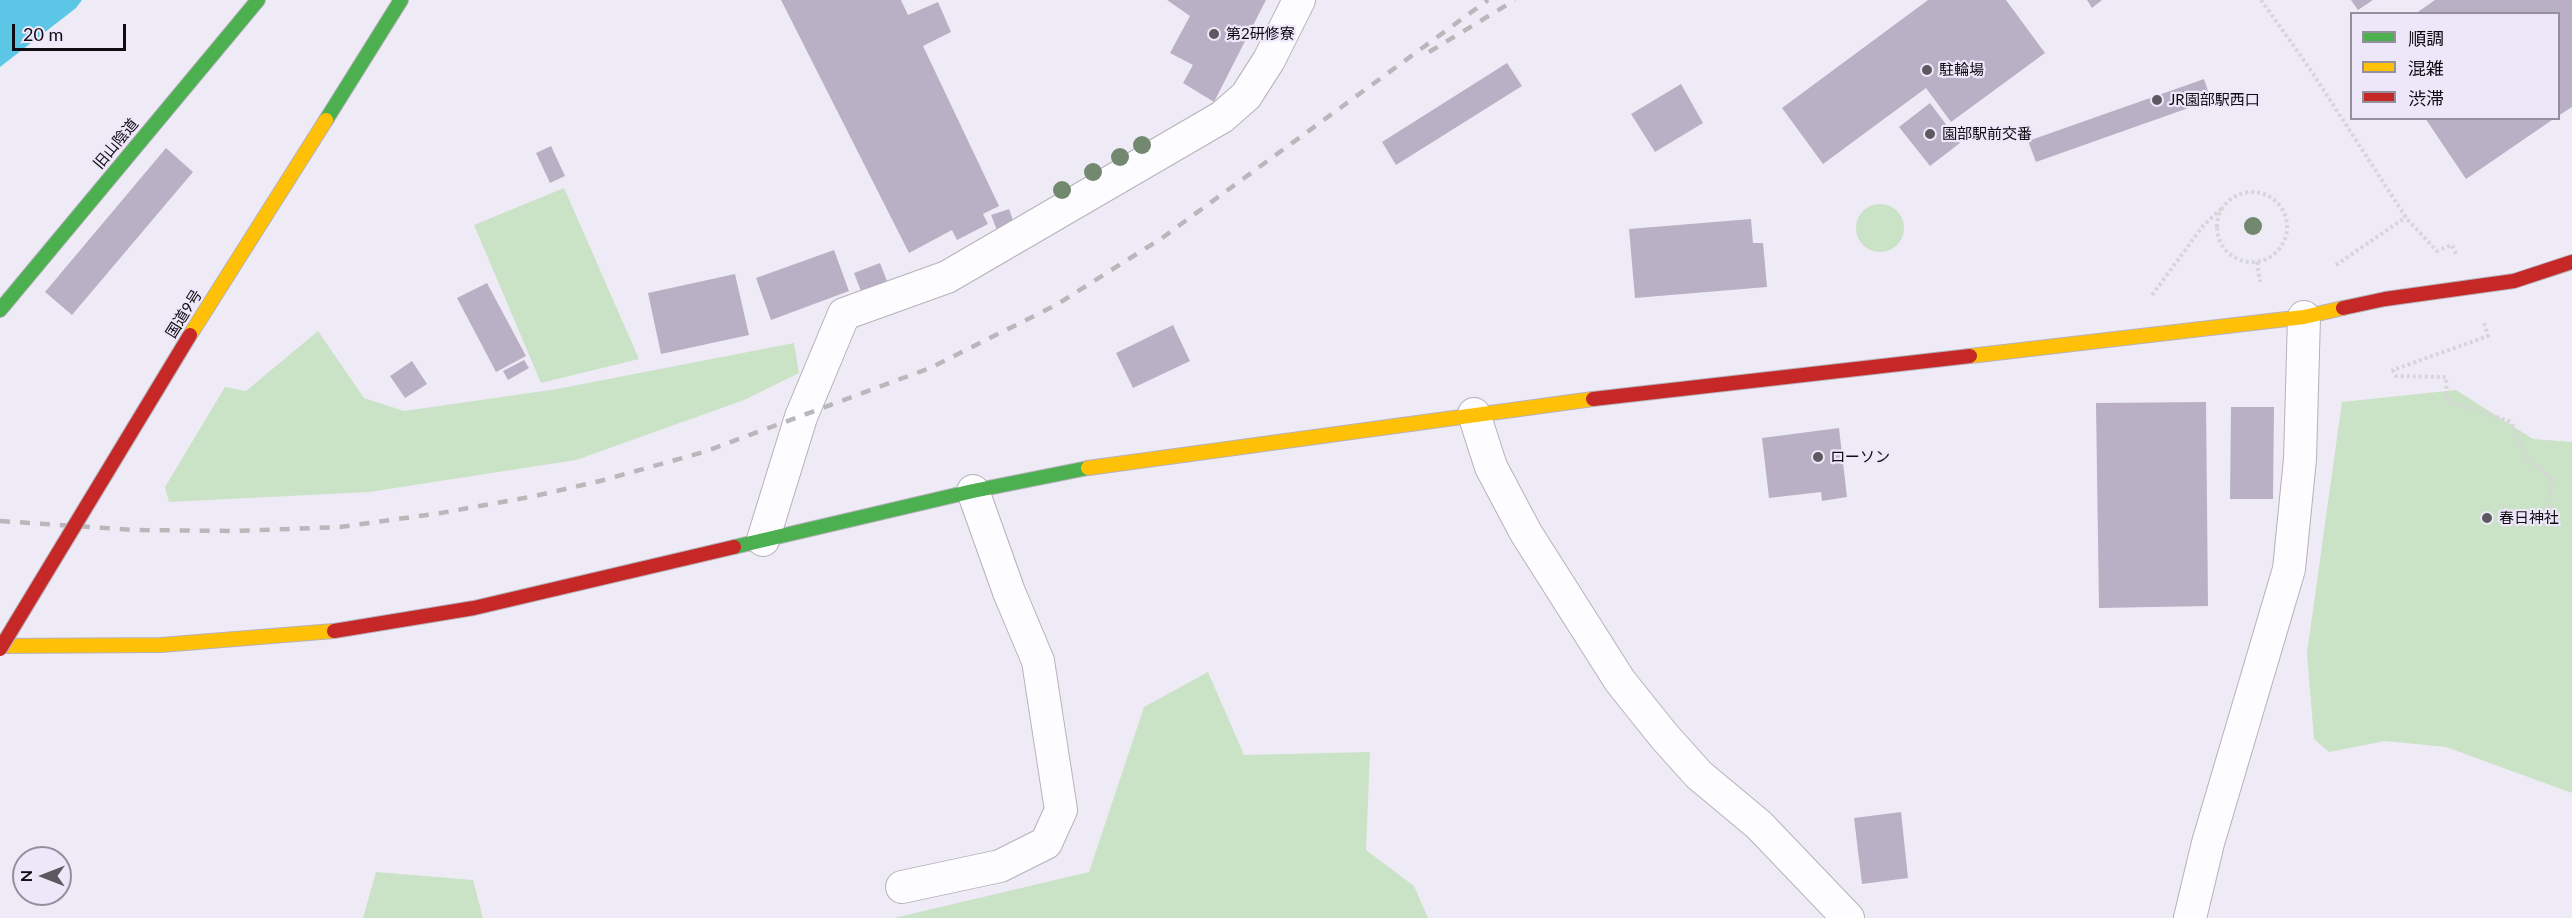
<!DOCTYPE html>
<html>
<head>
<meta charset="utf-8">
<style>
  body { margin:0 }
  #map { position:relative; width:2572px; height:918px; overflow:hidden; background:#efebf6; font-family:Lato,"Noto Sans JP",sans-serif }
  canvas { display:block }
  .legend { position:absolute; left:2350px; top:12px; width:210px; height:108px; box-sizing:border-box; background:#eee7fa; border:2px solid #948f9d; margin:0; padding:8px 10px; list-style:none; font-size:18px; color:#0e0b11 }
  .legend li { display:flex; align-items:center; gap:12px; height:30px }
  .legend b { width:30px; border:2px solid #948f9d }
  .north { position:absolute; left:12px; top:846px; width:60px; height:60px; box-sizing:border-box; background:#eee7fa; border:2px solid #948f9d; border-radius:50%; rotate:270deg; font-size:16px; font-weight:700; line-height:24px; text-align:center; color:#0e0b11 }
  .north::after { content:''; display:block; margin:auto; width:21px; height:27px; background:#5d5961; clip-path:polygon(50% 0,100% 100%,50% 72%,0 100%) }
  .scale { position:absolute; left:12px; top:24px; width:114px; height:27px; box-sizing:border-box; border:3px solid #0e0b11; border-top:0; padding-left:8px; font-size:18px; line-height:21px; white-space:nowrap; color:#0e0b11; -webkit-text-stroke:4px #eee7fa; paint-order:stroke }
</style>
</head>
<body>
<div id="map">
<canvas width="2572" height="918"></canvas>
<ul class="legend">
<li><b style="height:8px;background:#4caf50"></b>順調</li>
<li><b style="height:8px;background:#ffc107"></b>混雑</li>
<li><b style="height:8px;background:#c62828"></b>渋滞</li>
</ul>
<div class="north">N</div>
<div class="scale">20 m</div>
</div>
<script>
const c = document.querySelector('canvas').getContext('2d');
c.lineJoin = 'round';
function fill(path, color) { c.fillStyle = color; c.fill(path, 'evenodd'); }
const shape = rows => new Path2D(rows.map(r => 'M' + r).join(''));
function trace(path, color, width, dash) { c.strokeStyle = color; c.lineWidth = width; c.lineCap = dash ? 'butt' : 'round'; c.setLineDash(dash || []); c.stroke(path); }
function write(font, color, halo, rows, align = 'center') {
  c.font = font + ' Lato,"Noto Sans JP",sans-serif'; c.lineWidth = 4.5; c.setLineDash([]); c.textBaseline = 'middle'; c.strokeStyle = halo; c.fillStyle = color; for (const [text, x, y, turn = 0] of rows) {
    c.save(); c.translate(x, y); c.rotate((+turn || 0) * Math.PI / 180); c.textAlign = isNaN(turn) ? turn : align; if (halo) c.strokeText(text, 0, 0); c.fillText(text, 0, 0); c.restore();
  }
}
fill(shape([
  [564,188,639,359,541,383,474,225],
  '1856 228a24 24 0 1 1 48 0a24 24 0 1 1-48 0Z',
  [318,331,364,398,404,411,557,389,794,343,799,373,744,400,576,460,369,492,169,502,165,487,225,387,246,391],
  [2456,390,2533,439,2572,442,2572,793,2446,747,2385,741,2329,752,2314,739,2307,653,2342,402],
  [1208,672,1244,755,1370,752,1366,850,1414,886,1428,918,894,918,1089,872,1144,707],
  [376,872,473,880,483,918,363,918]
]), '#cae2c6');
fill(shape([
  [0,0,82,0,76,8,0,67]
]), '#5bc6e6');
fill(shape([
  [781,0,901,0,908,15,938,2,951,32,923,46,999,206,983,214,988,224,957,240,952,230,909,253],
  [1167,0,1266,0,1214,102,1183,83,1193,65,1170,53,1190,16],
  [1928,0,2006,0,2045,53,1951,122,1926,88,1823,164,1782,108],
  [2087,0,2102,0,2092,8],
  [2351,0,2373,0,2358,10],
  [2435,0,2572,0,2572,107,2558,116,2558,14,2415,14],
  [1507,63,1522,86,1396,165,1382,142],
  [2204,79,2211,100,2036,162,2028,141],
  [1681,84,1703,123,1655,152,1631,114],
  [1930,103,1960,143,1930,166,1899,127],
  [2425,118,2555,118,2466,179],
  [551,146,565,176,550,183,536,153],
  [166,148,193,172,72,315,45,292],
  [1009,209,1014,223,997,230,991,215],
  [1751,219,1753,243,1763,243,1767,287,1635,298,1629,229],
  [834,250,849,291,771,320,756,278],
  [880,263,887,281,861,291,854,273],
  [735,274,749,335,661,354,648,293],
  [487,283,526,356,496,372,457,298],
  [1173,325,1190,361,1133,388,1116,353],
  [524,360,529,368,508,380,503,371],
  [412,361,427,384,405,398,390,376],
  [2206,402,2208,606,2099,608,2096,403],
  [2231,407,2274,407,2273,499,2230,499],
  [1839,428,1847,497,1822,501,1821,492,1769,498,1762,438],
  [1901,812,1908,878,1862,884,1854,818]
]), '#b9b0c5');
const street = shape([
  [1474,414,1491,467,1526,533,1620,681,1664,736,1699,775,1759,825,1848,918],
  [763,540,801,417,844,314,947,277,1222,117,1246,96,1269,60,1299,0],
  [902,887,1000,866,1046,843,1061,810,1038,661,1009,592,973,491],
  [2190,918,2208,843,2289,569,2300,459,2304,317]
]);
const fast = shape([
  [326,120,401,0],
  [0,310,258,0],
  [734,547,973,491,1088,468]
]);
const slow = shape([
  [190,335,326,120],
  [1970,356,2304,317,2343,308],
  [1088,468,1593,399],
  [0,646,161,645,334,631]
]);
const jam = shape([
  [2343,308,2385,299,2514,281,2572,262],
  [1593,399,1970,356],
  [334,631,474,608,734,547]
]);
trace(street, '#b5b2ba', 34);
trace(fast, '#b5b2ba', 16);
trace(slow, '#b5b2ba', 16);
trace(jam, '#b5b2ba', 16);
trace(shape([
  [2261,0,2308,66,2407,219,2437,251,2452,245,2456,254],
  '2217 227a35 35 0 1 1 70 0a35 35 0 1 1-70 0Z',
  [2257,262,2260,282],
  [2336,265,2406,217],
  [2152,295,2203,226,2221,209],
  [2484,323,2488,336,2393,370,2396,376,2446,377,2447,400,2511,422,2526,457,2552,479,2548,511]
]), '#d6d5d8', 4, [3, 3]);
trace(street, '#fdfcfe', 32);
trace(fast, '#4caf50', 14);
trace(slow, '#ffc107', 14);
trace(jam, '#c62828', 14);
trace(shape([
  [1429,52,1515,0],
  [0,521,135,530,235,531,340,527,441,513,535,496,600,481,704,452,930,368,1056,305,1162,238,1488,0]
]), '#b9b7ba', 4.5, [10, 10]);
const jamBridge = shape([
  [0,649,190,335]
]);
trace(jamBridge, '#b5b2ba', 16, []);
trace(jamBridge, '#c62828', 14);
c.fillStyle = '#73896f';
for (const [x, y] of [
  [1142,145],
  [1120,157],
  [1093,172],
  [1062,190],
  [2253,226]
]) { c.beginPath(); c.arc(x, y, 9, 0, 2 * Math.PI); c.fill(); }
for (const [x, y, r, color] of [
  [1214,34,6,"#5d5961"],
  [1927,70,6,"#5d5961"],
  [2157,100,6,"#5d5961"],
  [1930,134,6,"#5d5961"],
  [1818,457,6,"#5d5961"],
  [2487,518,6,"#5d5961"]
]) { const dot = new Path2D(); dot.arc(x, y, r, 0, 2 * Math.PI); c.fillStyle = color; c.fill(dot); trace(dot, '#eee7fa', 2); }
write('15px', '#0e0b11', '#eee7fa', [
  ["第2研修寮",1226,34],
  ["駐輪場",1939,70],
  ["JR園部駅西口",2169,100],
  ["園部駅前交番",1942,134],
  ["ローソン",1830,457],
  ["春日神社",2499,518]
], 'left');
write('15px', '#0e0b11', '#eee7fa', [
  ["旧山陰道",116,144,-50],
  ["国道9号",184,314,-58]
]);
</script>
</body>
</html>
